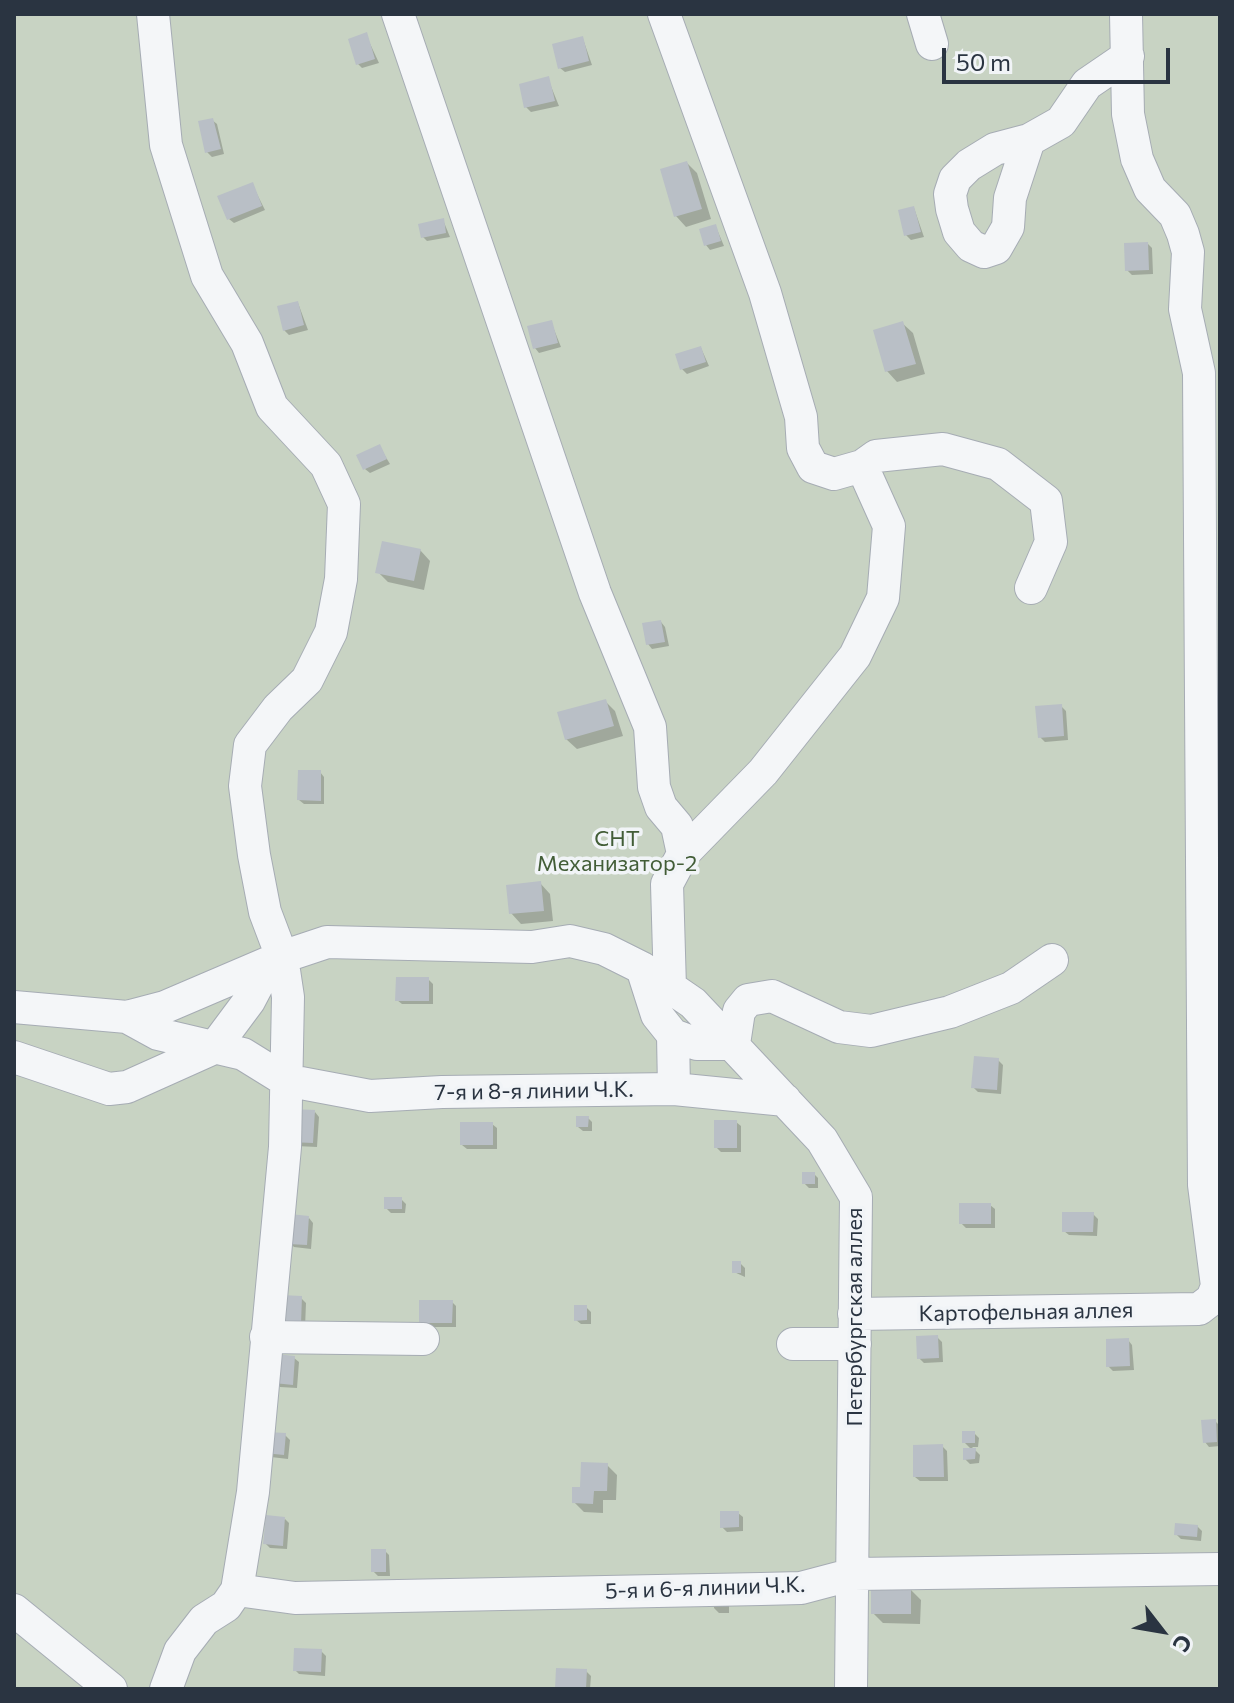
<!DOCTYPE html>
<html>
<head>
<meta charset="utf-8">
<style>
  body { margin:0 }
  #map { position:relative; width:1234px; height:1703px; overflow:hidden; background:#e1e5ea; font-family:Commissioner,sans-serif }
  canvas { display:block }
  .frame { position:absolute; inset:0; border:16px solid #2a3441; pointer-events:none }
  .north { position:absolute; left:1122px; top:1591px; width:80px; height:80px; -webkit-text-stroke:6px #f1f4f7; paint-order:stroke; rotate:121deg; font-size:22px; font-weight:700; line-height:32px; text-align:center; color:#2a3441 }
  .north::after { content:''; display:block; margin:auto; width:28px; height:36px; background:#2a3441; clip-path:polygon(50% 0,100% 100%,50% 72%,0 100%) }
  .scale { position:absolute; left:942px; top:48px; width:228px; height:36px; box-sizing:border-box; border:4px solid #2a3441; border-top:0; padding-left:10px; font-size:24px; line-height:28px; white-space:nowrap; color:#2a3441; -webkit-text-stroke:6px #f1f4f7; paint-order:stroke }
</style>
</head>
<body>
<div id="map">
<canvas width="1234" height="1703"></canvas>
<div class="frame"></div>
<div class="north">С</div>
<div class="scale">50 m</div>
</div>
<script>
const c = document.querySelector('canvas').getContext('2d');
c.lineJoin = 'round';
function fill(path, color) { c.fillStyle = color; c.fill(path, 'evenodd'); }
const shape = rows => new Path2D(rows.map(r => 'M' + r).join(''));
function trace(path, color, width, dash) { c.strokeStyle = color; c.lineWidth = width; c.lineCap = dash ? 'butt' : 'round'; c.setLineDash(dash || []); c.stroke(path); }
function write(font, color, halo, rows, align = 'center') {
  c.font = font + ' Commissioner,sans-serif'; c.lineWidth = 7; c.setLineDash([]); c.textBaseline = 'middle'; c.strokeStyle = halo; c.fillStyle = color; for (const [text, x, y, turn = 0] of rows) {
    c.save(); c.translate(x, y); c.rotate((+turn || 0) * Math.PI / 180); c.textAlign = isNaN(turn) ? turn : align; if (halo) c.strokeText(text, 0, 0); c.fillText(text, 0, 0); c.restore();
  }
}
fill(shape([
  [14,14,1220,14,1220,1689,14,1689]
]), '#c8d3c3');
fill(shape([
  [366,35,379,63,362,68,358,64],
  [583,39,592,65,565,72,560,68],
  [548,79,559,106,531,112,526,107],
  [212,120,217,124,224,154,212,157,207,152],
  [687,163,697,173,711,219,686,227,676,216],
  [252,184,265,210,234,223,229,219],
  [914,208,924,237,911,240,906,235],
  [443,220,450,237,427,241,423,237],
  [716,227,724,246,710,250,706,245],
  [1148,244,1152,248,1153,274,1132,275,1127,270],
  [298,303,308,330,289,335,284,330],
  [551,322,561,347,539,353,535,348],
  [902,323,913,333,925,374,897,382,887,371],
  [701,348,709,366,687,374,682,369],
  [379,446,390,464,370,473,365,469],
  [420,550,430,561,424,590,388,582,378,572],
  [661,622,665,627,669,646,652,649,648,644],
  [605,701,615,711,623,736,577,749,566,739],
  [1061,706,1066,711,1068,740,1045,742,1040,737],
  [320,772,324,777,324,804,304,804,299,800],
  [1215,847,1220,847,1220,872,1215,867],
  [540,883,550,894,553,921,521,924,511,913],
  [428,979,433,984,433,1004,402,1004,397,1000],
  [1216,981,1220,982,1220,1010,1219,1010],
  [998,1060,1003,1065,1001,1094,978,1092,973,1087],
  [315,1112,319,1117,317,1147,296,1146],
  [588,1118,592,1122,592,1131,583,1131,578,1127],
  [736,1122,741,1126,741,1152,721,1152,716,1147],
  [492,1124,497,1128,497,1149,467,1149,462,1145],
  [814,1174,818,1178,818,1188,809,1188,804,1183],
  [401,1199,406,1204,405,1213,391,1213,386,1208],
  [990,1205,995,1209,995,1228,966,1228,961,1223],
  [1093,1214,1098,1219,1097,1236,1069,1235,1064,1231],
  [309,1218,313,1223,311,1249,294,1247,290,1243],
  [740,1263,745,1268,745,1277,734,1272],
  [282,1297,301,1298,306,1303,305,1328],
  [452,1302,456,1306,456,1327,426,1327,422,1322],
  [586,1307,591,1312,591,1324,581,1324,576,1320],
  [937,1337,942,1342,943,1362,924,1363,919,1358],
  [1128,1340,1132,1345,1134,1370,1113,1371,1108,1366],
  [294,1358,299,1362,297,1388,280,1387,276,1382],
  [1215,1421,1219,1425,1220,1446,1209,1447,1205,1442],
  [974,1433,979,1438,978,1447,972,1447,980,1455,979,1463,970,1464,965,1459,972,1450,964,1442],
  [285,1435,290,1440,288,1459,271,1457,266,1453],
  [942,1446,947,1451,948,1481,920,1481,915,1477],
  [607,1465,617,1475,616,1500,603,1500,603,1513,584,1512,574,1502],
  [738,1513,743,1517,743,1531,727,1532,722,1527],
  [285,1519,289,1523,287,1549,270,1548,265,1543],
  [1197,1526,1202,1531,1201,1541,1181,1539,1176,1534],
  [385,1551,389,1555,390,1576,378,1576,373,1571],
  [911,1590,921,1600,920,1624,883,1623,873,1613],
  [714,1600,729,1604,729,1613,719,1613,714,1608],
  [321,1651,326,1656,325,1676,299,1674,295,1670],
  [586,1671,591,1676,590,1689,557,1689]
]), '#0003');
fill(shape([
  [367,32,375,59,356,65,348,39],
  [583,36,589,61,558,69,552,44],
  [549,76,555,101,524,108,519,84],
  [213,118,221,149,205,153,198,121],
  [687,161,702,209,674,217,660,169],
  [253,182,262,206,227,220,217,196],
  [914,206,921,232,904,236,898,210],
  [444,218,446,233,421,238,418,224],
  [716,224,721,241,704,246,699,229],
  [1148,242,1149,270,1125,271,1124,243],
  [298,301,304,325,283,331,277,306],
  [552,320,558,343,533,349,527,326],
  [903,321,916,364,885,372,873,330],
  [701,346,706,362,680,370,675,354],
  [380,444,387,459,363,470,356,455],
  [382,541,421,549,414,581,375,573],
  [661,620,665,642,646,645,642,623],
  [606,699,614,726,565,740,557,712],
  [1062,704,1064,736,1038,738,1035,706],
  [298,770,321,770,321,801,297,800],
  [541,881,544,911,509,914,506,885],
  [396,977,429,977,429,1001,395,1001],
  [974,1056,999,1058,997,1090,971,1088],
  [292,1109,315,1110,313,1143,289,1142],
  [576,1116,589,1116,588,1127,576,1127],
  [714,1120,737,1120,737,1148,714,1148],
  [460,1122,493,1122,493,1145,460,1145],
  [802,1172,815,1172,815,1184,802,1184],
  [384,1197,402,1197,402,1209,384,1209],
  [959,1203,991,1203,991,1224,959,1224],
  [1062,1212,1094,1212,1093,1232,1062,1232],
  [290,1214,309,1216,307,1245,288,1244],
  [732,1261,741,1261,741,1273,732,1273],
  [280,1295,302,1296,301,1324,279,1323],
  [419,1300,453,1300,452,1323,419,1323],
  [574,1305,587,1305,587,1320,574,1321],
  [938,1335,939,1358,917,1359,916,1336],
  [1129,1338,1130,1366,1106,1367,1106,1339],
  [276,1354,295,1356,293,1385,274,1383],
  [1216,1419,1217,1442,1203,1443,1201,1420],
  [962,1431,975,1431,975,1443,962,1443],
  [266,1432,286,1433,284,1455,264,1453],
  [943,1444,944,1477,913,1477,913,1445],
  [963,1448,976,1448,975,1459,963,1460],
  [581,1462,608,1463,607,1491,594,1491,593,1504,572,1503,572,1487,580,1487],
  [720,1511,739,1511,739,1527,720,1528],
  [266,1515,285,1517,283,1546,263,1544],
  [1175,1523,1198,1525,1197,1537,1174,1535],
  [371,1549,386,1549,386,1572,371,1572],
  [871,1587,911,1588,911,1614,871,1614],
  [294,1648,322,1649,321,1672,293,1671],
  [556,1668,587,1669,586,1689,555,1689]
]), '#b9bfc6');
const minor = shape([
  [153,14,166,145,207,276,247,343,272,407,326,465,344,504,341,579,331,632,307,680,278,708,250,745,245,786,254,855,265,912,282,957,288,997,285,1147,253,1492,237,1590,226,1606,204,1620,180,1651,166,1689],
  [398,14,595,593,650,727,654,787,661,807,677,826,683,854,667,884,670,988],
  [664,14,765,293,801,417,803,448,813,467,834,474,862,466,889,526,883,598,855,656,763,772,683,854],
  [923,14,932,44],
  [1029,140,1010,198,1008,227,996,248,984,252,971,246,959,232,952,209,950,194,955,179,969,165,995,149,1029,140,1061,122,1087,84,1128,56],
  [862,466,876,456,943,449,998,464,1046,501,1051,542,1031,588],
  [642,968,657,1015,673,1035,674,1089],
  [14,1007,127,1017,165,1007,282,957,327,942,532,947,570,941,604,949,642,968,693,1003,822,1140,856,1197,851,1689],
  [127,1017,158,1034,243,1054,285,1080,370,1096,442,1092,674,1089,785,1100],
  [673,1035,697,1044,734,1044,739,1011,748,1000,772,996,839,1027,871,1031,950,1012,1011,988,1052,960],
  [14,1057,109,1089,127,1087,214,1048,249,1001,269,963],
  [854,1314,1199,1309,1212,1299,1217,1286,1204,1185,1199,373,1185,309,1188,252,1183,234,1175,215,1150,189,1137,159,1128,114,1126,14],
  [266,1337,423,1339],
  [793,1344,855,1344],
  [237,1590,295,1598,761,1589,801,1588,854,1574,1220,1569],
  [14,1610,111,1689]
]);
trace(minor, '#a6acb4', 34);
trace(minor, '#f4f6f8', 32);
write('22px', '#425d37', '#f1f4f7', [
  ["СНТ",617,839],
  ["Механизатор-2",617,864]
]);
write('22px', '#2a3441', '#f1f4f7', [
  ["7-я и 8-я линии Ч.К.",534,1091,-1],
  ["Картофельная аллея",1026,1312,-1],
  ["Петербургская аллея",855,1317,-90],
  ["5-я и 6-я линии Ч.К.",705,1588,-2]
]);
</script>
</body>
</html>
